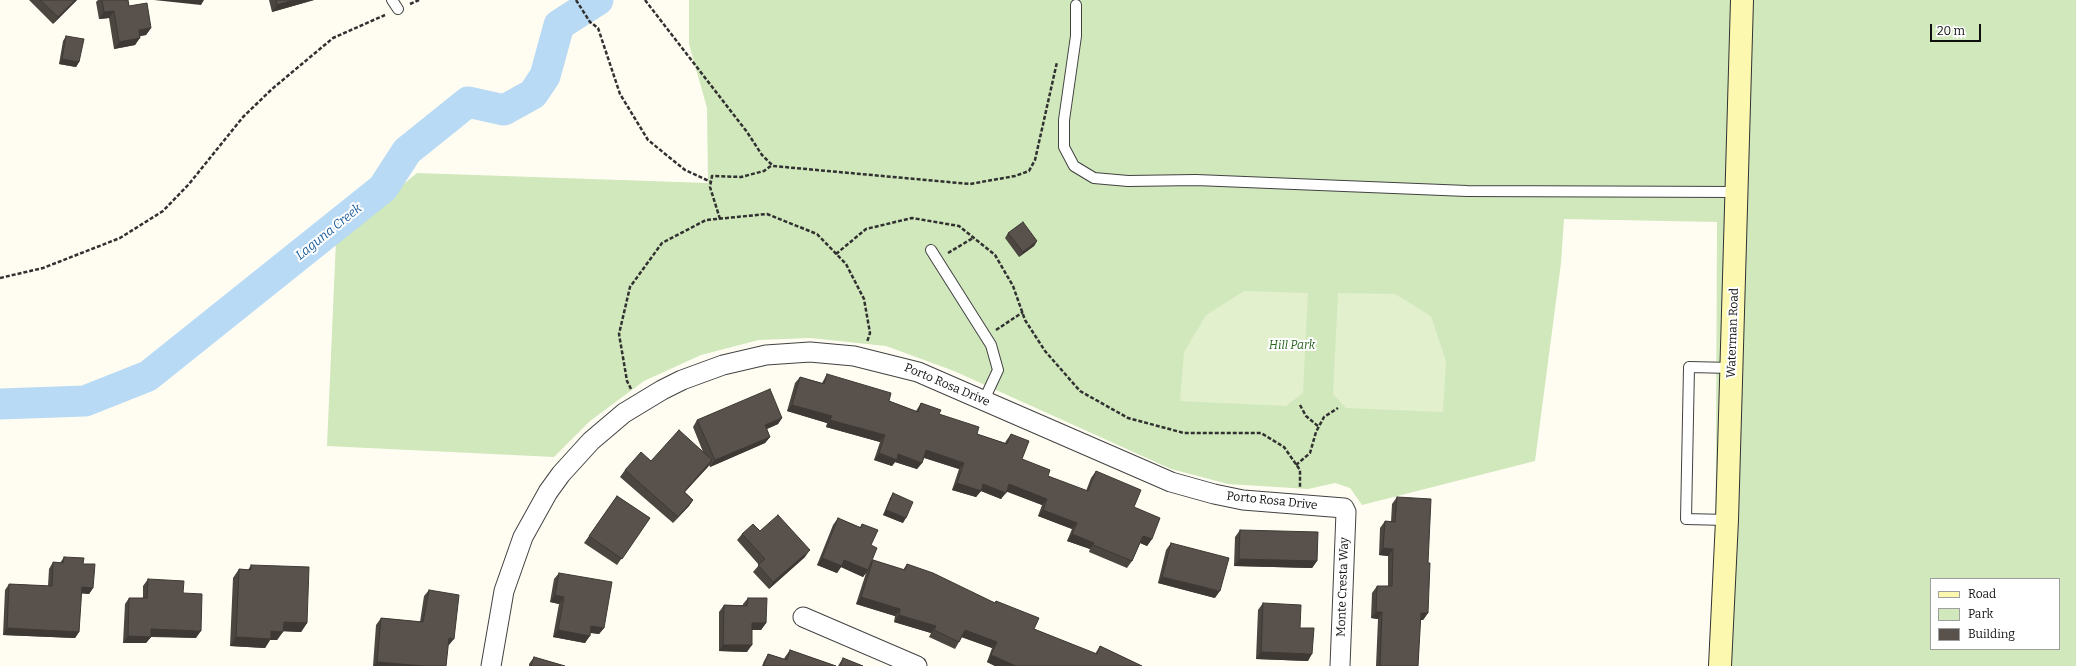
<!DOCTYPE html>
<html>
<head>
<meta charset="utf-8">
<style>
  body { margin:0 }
  #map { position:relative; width:2076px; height:666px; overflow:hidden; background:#fffdf2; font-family:Bitter,serif }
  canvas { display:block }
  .legend { position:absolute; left:1930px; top:578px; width:130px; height:72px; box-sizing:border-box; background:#fff; border:1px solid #9f9f9f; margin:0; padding:5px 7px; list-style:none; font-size:12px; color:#0f0f0f }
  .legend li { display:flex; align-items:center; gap:8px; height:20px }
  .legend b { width:20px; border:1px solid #9f9f9f }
  .scale { position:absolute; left:1930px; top:24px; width:51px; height:18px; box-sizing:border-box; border:2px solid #0f0f0f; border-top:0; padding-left:5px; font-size:12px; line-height:14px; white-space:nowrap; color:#0f0f0f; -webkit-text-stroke:3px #fff; paint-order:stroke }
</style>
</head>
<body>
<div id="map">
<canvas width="2076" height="666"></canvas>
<ul class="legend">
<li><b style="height:5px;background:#fcf8af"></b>Road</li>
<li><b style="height:11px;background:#d0e8bc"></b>Park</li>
<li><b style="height:11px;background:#58514c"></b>Building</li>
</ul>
<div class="scale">20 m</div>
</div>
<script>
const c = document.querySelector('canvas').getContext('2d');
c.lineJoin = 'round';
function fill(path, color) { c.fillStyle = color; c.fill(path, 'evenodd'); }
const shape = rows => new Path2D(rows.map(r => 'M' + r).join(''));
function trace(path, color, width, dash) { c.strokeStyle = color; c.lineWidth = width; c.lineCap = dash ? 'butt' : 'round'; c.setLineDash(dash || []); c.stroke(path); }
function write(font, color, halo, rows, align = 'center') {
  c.font = font + ' Bitter,serif'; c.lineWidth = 4; c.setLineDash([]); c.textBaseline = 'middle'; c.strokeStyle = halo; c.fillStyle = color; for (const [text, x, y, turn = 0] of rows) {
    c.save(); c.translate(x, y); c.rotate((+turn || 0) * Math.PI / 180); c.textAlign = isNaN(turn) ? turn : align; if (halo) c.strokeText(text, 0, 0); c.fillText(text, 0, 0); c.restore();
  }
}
fill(shape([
  [689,0,2076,0,2076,666,1715,666,1717,222,1564,219,1561,263,1535,461,1362,505,1350,488,1335,483,1308,489,1228,484,1171,469,954,371,886,346,810,338,759,340,701,355,644,381,590,421,554,457,327,446,336,240,417,173,708,183,707,108,689,44],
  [1931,579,2059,579,2059,649,1931,649]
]), '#d0e8bc');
fill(shape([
  [1244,291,1308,293,1303,393,1286,406,1180,401,1184,352,1206,315],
  [1338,293,1395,294,1431,316,1446,361,1443,412,1346,408,1333,394]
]), '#e2f0cd');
trace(shape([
  [0,404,85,401,148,376,383,188,407,151,468,102,504,110,533,94,545,76,559,25,598,0]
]), '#b8daf4', 31);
const service = shape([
  [392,0,398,9],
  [1076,5,1076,36,1064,120,1064,147,1074,166,1094,178,1128,181,1196,180,1467,191,1737,192],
  [931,250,991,345,998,370,984,400],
  [1727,520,1686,519,1689,367,1732,368]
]);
const minor = shape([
  [803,617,917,666],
  [491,666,504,591,523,537,548,492,561,474,591,441,624,413,662,390,682,380,723,365,766,355,810,352,854,356,918,372,1171,482,1214,494,1243,500,1344,508,1346,512,1340,666]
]);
const secondary = shape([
  [1720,666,1727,520,1742,0]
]);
trace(service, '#424242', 12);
trace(minor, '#424242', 21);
trace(secondary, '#313131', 24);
trace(shape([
  [576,0,590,22,598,28,620,94,648,140,685,170,711,182],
  [645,0,747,132,762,155,773,166,970,184,1015,176,1029,171,1035,160,1057,62],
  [410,4,419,0],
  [720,219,710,187,712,176,741,177,764,171,772,165],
  [948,253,973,238],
  [836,254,866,229,912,218,959,226,995,255,1013,286,1025,320,1045,351,1080,391,1128,418,1184,433,1261,433,1284,447,1300,470,1300,487],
  [0,278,43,268,120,238,163,211,189,184,243,117,272,89,333,38,385,15],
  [996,330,1023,312],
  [631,389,627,381,619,334,630,287,662,243,706,220,767,214,817,234,846,264,864,299,870,333,867,342],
  [1300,405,1306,416,1319,427],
  [1296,465,1310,453,1316,432,1324,417,1338,408]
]), '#313131', 2.5, [4, 2]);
trace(service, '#fff', 10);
trace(minor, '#fff', 19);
trace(secondary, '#fcf8af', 22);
fill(shape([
  [29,0,77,0,53,24],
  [98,0,128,0,129,6,151,28,146,35,140,36,135,45,114,49,109,18,99,19,96,2],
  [269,0,314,0,272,12],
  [66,36,79,62,76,67,59,64,63,41],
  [1008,233,1037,241,1034,246,1019,257,1005,238],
  [827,374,889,401,916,411,921,403,939,414,977,434,1005,443,1006,441,1011,434,1022,459,1048,476,1086,491,1091,478,1096,471,1134,507,1152,539,1147,546,1140,543,1132,561,1127,568,1089,552,1090,549,1067,541,1072,529,1038,516,1042,505,1006,491,1001,499,981,491,976,497,952,490,959,469,924,458,922,463,917,469,895,462,892,466,874,460,880,442,826,427,827,423,787,411,795,383,800,377,822,383],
  [782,418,778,424,767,429,770,437,765,443,710,467,709,465,685,492,693,500,689,506,673,523,620,477,625,470,651,461,703,452,693,427,697,420],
  [893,493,903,523,883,515,890,498],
  [617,496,650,518,617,565,584,543],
  [1397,497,1428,563,1428,613,1423,620,1420,620,1418,666,1376,666,1378,619,1371,618,1372,593,1377,586,1388,586,1388,556,1379,555,1380,528,1385,521,1391,522,1392,504],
  [838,518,860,527,862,524,871,545,871,562,873,560,903,570,907,564,995,603,996,601,1034,629,1095,654,1100,646,1142,666,995,666,987,662,992,648,962,637,959,642,955,649,929,637,931,633,894,622,895,616,856,604,866,573,863,577,841,567,837,573,817,565,833,525],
  [1240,530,1317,561,1312,568,1234,566,1235,537],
  [760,531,805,557,769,589,753,572,759,565,737,540,742,534],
  [1171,543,1215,598,1158,583,1166,550],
  [64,557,83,564,93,588,89,594,81,593,79,632,75,638,3,635,5,590,9,584,48,586,49,569,53,562,60,563],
  [251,565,307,623,301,632,283,631,277,640,270,640,265,648,230,646,233,578,239,569,248,570],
  [559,573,604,628,599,634,590,633,585,643,553,637,559,604,550,602,554,579],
  [148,579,183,593,196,638,151,637,146,643,123,643,125,604,129,598,143,598,143,586],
  [429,590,449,645,448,645,446,666,373,666,376,625,381,618,420,622,424,596],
  [748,598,766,623,761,630,752,630,747,652,719,651,719,612,724,605,743,605,743,604],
  [1263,603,1300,628,1308,661,1256,659,1258,610],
  [790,650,836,666,762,666,764,661,768,654,784,659,785,657],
  [534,657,565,666,529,666,529,664],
  [843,658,863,666,838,666]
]), '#4c4641');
fill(shape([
  [75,0,77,0,53,24,58,17],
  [154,0,204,0,201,5],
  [294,0,314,0,272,12,277,5],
  [114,11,109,18,99,19,104,12],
  [151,28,146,35,134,37,139,30],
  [140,38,135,45,114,49,119,42],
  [62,59,79,62,76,67,59,64],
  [1037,241,1034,246,1019,257,1023,252],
  [792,405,832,416,827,423,787,411],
  [782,418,778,424,760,432,765,425],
  [830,420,885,435,880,442,826,427],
  [770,437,765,443,710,467,715,460],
  [926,450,964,463,959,469,922,457],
  [879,453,898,454,922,463,917,469,895,462,892,466,874,460],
  [712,460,708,467,679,498,684,492],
  [957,483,983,484,1006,493,1001,499,981,491,976,497,952,490],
  [1009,484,1047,499,1042,505,1005,491],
  [693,500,689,506,673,523,678,517],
  [886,510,906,518,903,523,883,515],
  [1043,510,1077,523,1072,529,1038,516],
  [1072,534,1094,543,1090,549,1067,541],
  [1143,536,1152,539,1147,546,1138,542],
  [1383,548,1393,549,1388,556,1379,555],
  [810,550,805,557,769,589,773,582],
  [822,558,844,560,868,570,863,577,841,567,837,573,817,565],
  [1239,559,1317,561,1312,568,1234,566],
  [1162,577,1220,591,1215,598,1158,583],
  [82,587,93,588,89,594,77,593],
  [555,595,564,597,559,604,550,602],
  [861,597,900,609,895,616,856,604],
  [1376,612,1382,612,1378,619,1371,618],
  [1421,613,1428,613,1423,620,1416,619],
  [899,615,936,626,931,633,894,622],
  [284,622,307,623,301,632,278,631],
  [752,623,766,623,761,630,748,629],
  [591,626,604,628,599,634,587,632],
  [7,628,79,632,75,638,3,635],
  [151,629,201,631,196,638,146,636],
  [558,630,590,636,585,643,553,637],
  [965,630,997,642,992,648,961,637],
  [271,631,283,632,277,640,270,640,265,648,230,646,236,637],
  [128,636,151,637,146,643,123,643],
  [449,638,454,639,449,645,444,645],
  [723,645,752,645,747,652,719,651],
  [1261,652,1312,654,1308,661,1256,659],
  [991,655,1016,666,995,666,987,662],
  [377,662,423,666,374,666]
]), '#3e3935');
const building = shape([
  [40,0,75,0,58,17,40,0],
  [102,0,128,0,129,6,147,3,151,28,139,30,140,38,119,42,114,11,104,12,102,0],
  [276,0,294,0,277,5,276,0],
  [66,36,84,39,79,62,62,59,66,36],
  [1023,222,1037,241,1023,252,1008,233,1023,222],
  [827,374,891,393,889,401,918,412,921,403,941,410,939,414,979,427,977,434,1007,444,1011,434,1029,441,1022,459,1050,470,1048,476,1088,491,1096,471,1141,490,1134,507,1160,518,1152,539,1143,536,1132,561,1093,545,1094,543,1072,534,1077,523,1043,510,1047,499,1009,484,1006,493,983,484,981,491,957,483,964,463,926,450,922,463,898,454,897,460,879,453,885,435,830,420,832,416,792,405,800,377,824,384,827,374],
  [770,389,782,418,765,425,770,437,715,460,697,420,770,389],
  [679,430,712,460,684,492,693,500,678,517,625,470,641,452,651,461,679,430],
  [893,493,913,502,906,518,886,510,893,493],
  [617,496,650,518,622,559,589,536,617,496],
  [1397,497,1431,499,1428,563,1430,563,1428,613,1421,613,1418,666,1380,666,1382,612,1376,612,1377,586,1392,586,1393,549,1383,548,1385,521,1395,522,1397,497],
  [778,515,810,550,773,582,758,565,765,559,742,534,753,524,760,531,778,515],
  [838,518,861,528,862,524,878,530,871,545,877,548,868,570,844,560,842,566,822,558,838,518],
  [1240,530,1318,532,1317,561,1239,559,1240,530],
  [1171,543,1229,558,1220,591,1162,577,1171,543],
  [64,557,84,558,83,564,95,564,93,588,82,587,79,632,7,628,9,584,52,586,53,562,63,563,64,557],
  [873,560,905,570,907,564,933,573,995,603,996,601,1039,618,1034,629,1097,654,1100,646,1142,666,1016,666,991,655,997,642,965,630,959,642,934,630,936,626,899,615,900,609,861,597,873,560],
  [251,565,309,567,307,623,284,622,283,632,271,631,271,639,236,637,239,569,251,570,251,565],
  [559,573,612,582,604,628,591,626,590,636,558,630,564,597,555,595,559,573],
  [148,579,184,581,183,593,202,594,201,631,151,629,151,637,128,636,129,598,147,598,148,579],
  [429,590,459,595,454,639,449,638,446,666,423,666,377,662,381,618,423,622,429,590],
  [748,598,767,598,766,623,752,623,752,645,723,645,724,605,747,606,748,598],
  [1263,603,1301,605,1300,628,1314,628,1312,654,1261,652,1263,603],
  [790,650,836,666,764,666,768,654,787,660,790,650],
  [534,657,565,666,531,666,534,657],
  [843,658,863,666,840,666,843,658]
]);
fill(building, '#58514c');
trace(building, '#3e3935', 1);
write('12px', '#0f0f0f', '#fff', [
  ["Waterman Road",1733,333,-88],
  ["Porto Rosa Drive",947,385,23],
  ["Porto Rosa Drive",1272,501,6],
  ["Monte Cresta Way",1343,587,-88]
]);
write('italic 12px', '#2b6621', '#fff', [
  ["Hill Park",1292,346]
]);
write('italic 13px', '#1b5d9e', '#fff', [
  ["Laguna Creek",329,232,-39]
]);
</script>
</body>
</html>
